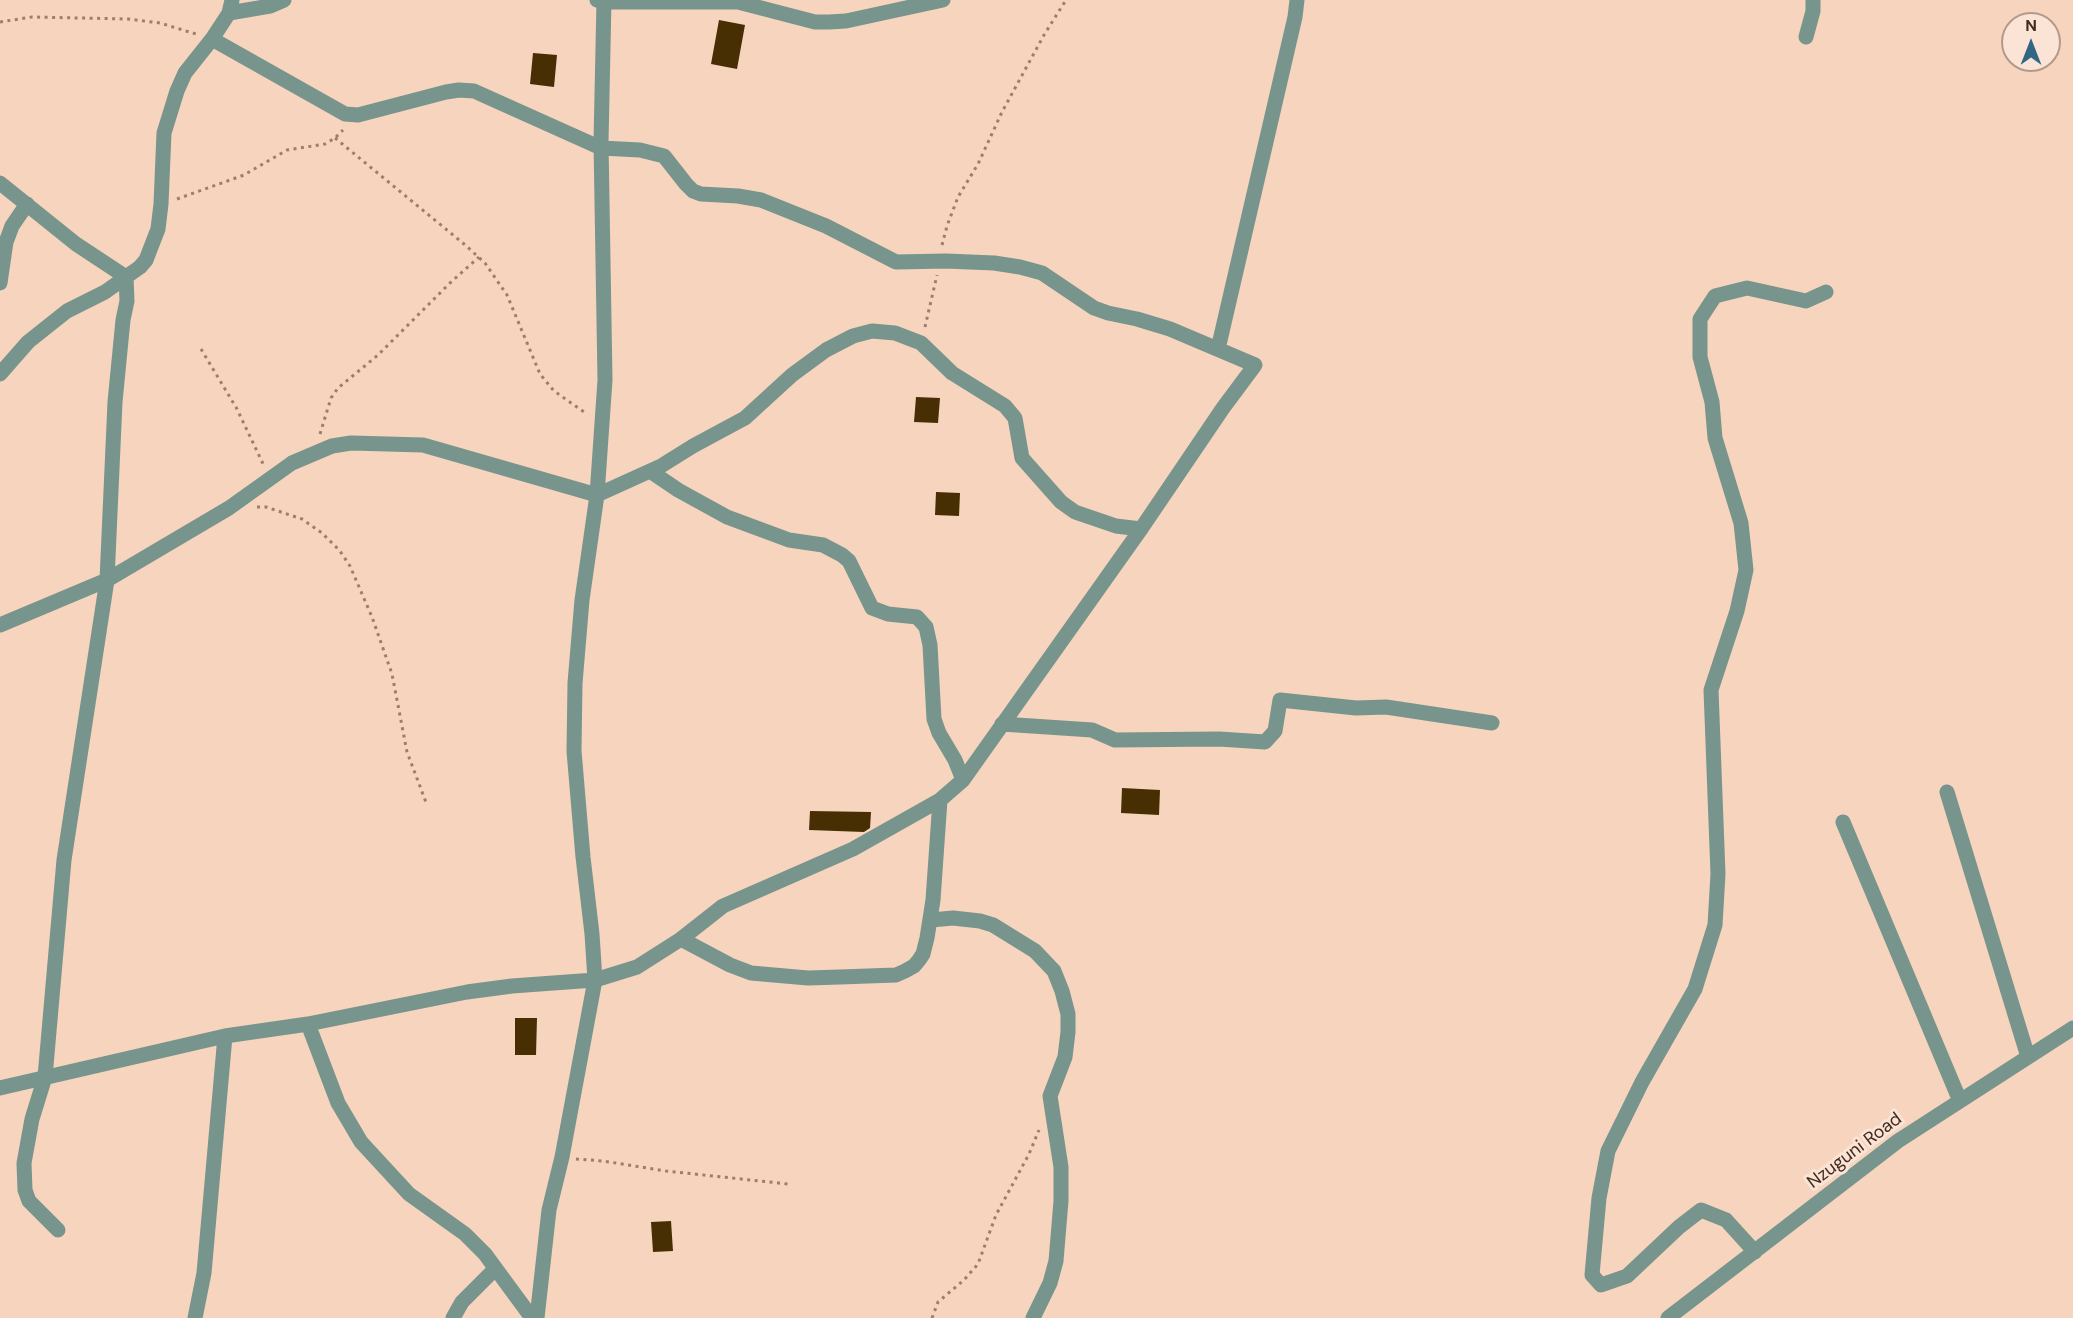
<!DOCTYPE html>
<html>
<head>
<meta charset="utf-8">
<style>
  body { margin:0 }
  #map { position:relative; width:2073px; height:1318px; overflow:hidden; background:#f7d4be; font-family:"DM Sans",sans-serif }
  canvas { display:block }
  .north { position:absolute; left:2001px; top:12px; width:60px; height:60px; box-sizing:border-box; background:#fbe4d5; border:2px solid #b19a8b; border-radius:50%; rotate:0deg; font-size:16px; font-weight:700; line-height:24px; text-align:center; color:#422c1d }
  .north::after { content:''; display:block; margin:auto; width:21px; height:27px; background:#326783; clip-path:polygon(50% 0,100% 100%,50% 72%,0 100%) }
</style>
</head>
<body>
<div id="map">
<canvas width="2073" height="1318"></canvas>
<div class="north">N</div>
</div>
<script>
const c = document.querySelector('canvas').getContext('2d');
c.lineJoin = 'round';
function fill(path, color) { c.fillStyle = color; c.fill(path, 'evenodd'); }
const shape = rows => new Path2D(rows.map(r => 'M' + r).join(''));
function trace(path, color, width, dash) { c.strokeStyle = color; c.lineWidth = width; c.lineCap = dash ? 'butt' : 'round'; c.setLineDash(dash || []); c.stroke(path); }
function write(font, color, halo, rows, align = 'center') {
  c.font = font + ' "DM Sans",sans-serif'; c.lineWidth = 6; c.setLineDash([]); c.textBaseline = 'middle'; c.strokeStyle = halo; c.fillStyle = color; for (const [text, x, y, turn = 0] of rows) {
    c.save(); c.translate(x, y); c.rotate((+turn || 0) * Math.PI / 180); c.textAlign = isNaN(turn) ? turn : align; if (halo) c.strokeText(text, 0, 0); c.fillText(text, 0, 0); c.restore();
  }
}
fill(shape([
  [719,20,745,25,737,69,711,64],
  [533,53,557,55,554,87,530,84],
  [916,397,940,398,938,423,914,422],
  [936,492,960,493,959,516,935,515],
  [1122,788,1160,790,1159,815,1121,813],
  [810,811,871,812,870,828,864,832,809,830],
  [515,1018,537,1018,536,1055,515,1055],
  [671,1221,673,1251,653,1252,651,1222]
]), '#472e03');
trace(shape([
  [0,22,32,17,128,19,160,23,196,34],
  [335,138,464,244,485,263,507,295,540,374,554,391,587,414],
  [177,199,244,175,287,150,325,144,335,138,343,130],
  [942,245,947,226,958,197,978,164,1002,112,1044,35,1066,0],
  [925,327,937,275],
  [201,349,237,409,264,466],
  [320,434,331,398,338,388,378,355,450,283,479,257],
  [257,507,266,507,302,519,322,533,340,551,350,566,372,617,392,674,407,752,427,805],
  [576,1159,603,1161,666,1171,788,1184],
  [932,1318,938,1302,964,1280,978,1264,996,1215,1029,1154,1039,1130]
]), '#9b7f6c', 3, [3, 4.5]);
trace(shape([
  [597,0,604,2,738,2,815,22,829,22,846,21,943,0],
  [229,13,270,6,284,0],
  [1806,37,1813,11,1813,0],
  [0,183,76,244,126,277,127,301,123,320,115,402,107,580,64,860,45,1077,32,1119,24,1163,25,1190,29,1201,58,1230],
  [0,283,6,242,12,226,27,204],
  [1218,349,1295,17,1297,0],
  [0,374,28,342,67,311,105,292,140,267,146,260,158,229,161,204,164,133,177,91,185,73,212,39,229,13,232,0],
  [650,471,678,490,727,517,789,540,823,545,842,555,849,561,872,608,888,614,917,617,926,627,930,645,934,719,939,733,955,760,963,780],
  [0,625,107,580,229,508,292,463,332,446,351,443,423,445,597,495,661,466,693,446,745,418,792,375,826,350,853,336,872,331,895,333,921,343,952,373,1005,406,1015,418,1022,458,1061,502,1075,512,1116,526,1141,529],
  [1002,724,1092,730,1115,740,1219,739,1265,742,1275,731,1280,700,1356,708,1386,707,1492,723],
  [1947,792,2028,1057],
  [1843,822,1960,1101],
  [931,920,953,918,980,921,993,925,1035,951,1054,971,1062,991,1068,1014,1068,1032,1065,1057,1050,1096,1061,1167,1061,1201,1056,1261,1050,1283,1033,1318],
  [681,939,730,965,751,973,808,978,840,977,896,975,905,971,914,966,919,960,923,954,927,938,933,900,940,800],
  [308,1024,338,1103,361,1142,409,1194,465,1234,485,1254,532,1318],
  [0,1088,225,1036,308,1024,467,992,512,986,595,980,637,967,681,939,723,906,853,849,940,800,963,780,1141,529,1223,408,1255,365,1170,329,1137,319,1108,313,1094,308,1042,273,1020,267,994,263,946,261,896,262,826,226,761,200,738,196,701,194,693,191,686,184,664,156,640,150,601,148,474,91,459,90,446,92,358,115,345,114,212,39],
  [1755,1252,1726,1220,1701,1210,1679,1227,1627,1276,1601,1285,1592,1275,1599,1198,1608,1151,1642,1082,1695,989,1715,925,1718,874,1711,690,1737,611,1746,570,1741,523,1715,438,1712,402,1700,357,1700,319,1715,296,1747,288,1806,301,1826,292],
  [195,1318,204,1273,225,1036],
  [453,1318,462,1302,495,1269],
  [537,1318,549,1210,562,1157,595,980,592,934,583,857,574,751,575,683,582,600,597,495,605,380,601,142,604,0],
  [1668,1318,1898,1141,2073,1028]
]), '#77958c', 15);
write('18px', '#422c1d', '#fbe4d5', [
  ["Nzuguni Road",1855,1151,-37]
]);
</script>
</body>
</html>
